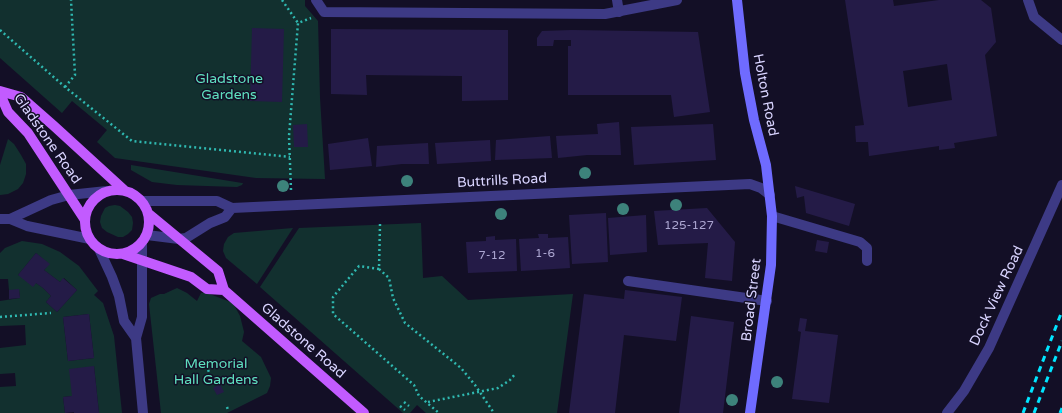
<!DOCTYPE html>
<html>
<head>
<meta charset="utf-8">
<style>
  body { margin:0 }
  canvas { display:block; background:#130f26 }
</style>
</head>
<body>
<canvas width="1062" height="413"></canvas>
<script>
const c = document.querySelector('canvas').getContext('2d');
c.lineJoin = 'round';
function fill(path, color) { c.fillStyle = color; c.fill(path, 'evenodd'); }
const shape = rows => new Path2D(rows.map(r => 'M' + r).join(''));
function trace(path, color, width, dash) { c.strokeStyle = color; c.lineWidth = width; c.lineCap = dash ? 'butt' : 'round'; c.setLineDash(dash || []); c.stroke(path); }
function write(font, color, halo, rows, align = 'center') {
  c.font = font + ' "Varela Round",sans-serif'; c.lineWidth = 3; c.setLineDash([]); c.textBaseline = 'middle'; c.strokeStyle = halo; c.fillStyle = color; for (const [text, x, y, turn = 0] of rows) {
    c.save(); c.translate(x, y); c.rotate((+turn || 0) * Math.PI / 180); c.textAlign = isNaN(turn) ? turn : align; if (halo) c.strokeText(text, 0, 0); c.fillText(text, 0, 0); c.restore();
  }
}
fill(shape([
  [0,0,305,0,305,6,318,21,320,98,325,179,256,178,115,158,97,142,107,130,72,101,62,113,0,58],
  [8,139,14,144,21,155,26,164,26,174,23,183,18,189,8,194,0,195,0,165],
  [131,165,242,183,243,183,242,185,237,187,177,185,152,182,131,170],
  [115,205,120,206,128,212,132,217,133,223,132,230,128,234,123,237,118,237,107,232,102,228,100,222,101,216,105,208,109,206],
  [421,223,423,278,442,276,468,300,573,294,557,413,426,413,417,405,410,413,403,413,260,287,299,228],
  [293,228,257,284,226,258,223,251,224,244,228,237,234,233],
  [22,241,42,244,60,252,79,266,98,291,94,295,103,303,114,336,122,413,99,413,94,366,72,396,63,397,65,413,0,413,0,387,16,386,15,373,0,374,0,348,26,345,25,325,0,326,0,301,20,298,19,290,9,290,8,279,0,279,0,253,5,248],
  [36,253,49,264,44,270,60,282,64,278,77,290,57,312,46,302,51,296,43,288,36,283,18,275],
  [89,314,94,358,68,361,63,317],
  [177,288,187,293,197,301,201,293,207,293,233,303,240,316,244,332,242,341,261,357,271,378,270,386,267,393,227,413,161,413,149,304,151,298,160,294,164,294]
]), '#12302f');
fill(shape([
  [845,0,893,0,894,6,939,0,981,0,991,8,996,42,985,55,997,136,954,143,955,148,939,150,939,146,869,156,868,142,856,142,855,126,864,125],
  [947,64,952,100,908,107,903,71],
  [252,28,284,29,282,102,250,101],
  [331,29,508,30,508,100,462,101,462,76,366,75,367,95,331,94],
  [572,30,698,32,710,112,674,117,671,95,568,95,568,46,571,46,571,40,554,40,553,46,537,46,537,38,542,31],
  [619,122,621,155,587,155,558,158,556,136,598,134,597,124],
  [307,124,308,147,294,147,293,125],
  [713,124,716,160,634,165,631,127],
  [550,136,552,158,495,160,496,140],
  [368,138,372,166,330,170,328,144],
  [490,140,491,161,437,164,435,143],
  [428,143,429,164,402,164,376,167,377,146],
  [795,186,855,204,849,226,806,213,804,196,797,198],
  [707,208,735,242,732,281,705,278,708,243,658,245,654,211],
  [606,213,608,262,572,264,569,215],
  [646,215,647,252,610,255,608,218],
  [538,234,548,234,548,238,568,237,570,268,521,271,519,239,539,238],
  [495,236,495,240,516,239,517,271,468,273,466,242,486,241,486,237],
  [817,240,829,242,827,253,815,251],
  [36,253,50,264,44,270,60,282,63,278,77,290,57,312,46,302,51,296,43,288,36,283,33,287,18,275],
  [19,289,20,298,9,299,9,290],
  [625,290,682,297,676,341,624,335,615,413,569,413,584,294,624,299],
  [89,314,94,358,68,361,63,317],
  [691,316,734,322,723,413,679,413],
  [800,318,807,319,805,331,838,335,829,403,792,399,801,332,798,331],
  [94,366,99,413,74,413,74,412,65,413,63,397,72,396,69,369],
  [220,384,224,392,217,395,213,388]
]), '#241b47');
trace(shape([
  [282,0,298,23],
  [0,30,65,87,132,141,290,157],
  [65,87,75,75,71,0],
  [291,190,289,136,298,23,311,18],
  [380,224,379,269,359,266,333,297,333,314,414,385,419,396,439,413],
  [379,269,389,278,393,298,405,323,461,368,475,385,494,413],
  [0,317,51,313],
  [208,370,209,372],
  [236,380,238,379],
  [404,402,409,406],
  [428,402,498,388,510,380,516,373],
  [400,406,405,410],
  [227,407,228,410]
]), '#2fb8b0', 2.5, [2, 3]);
trace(shape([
  [617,0,619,12],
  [1028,0,1034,17,1062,40],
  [772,216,860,242,867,248,867,261],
  [628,281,767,301]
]), '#3d3a85', 10);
trace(shape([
  [316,0,324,12,605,14,677,0],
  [142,244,142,317,136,338,143,413],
  [99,249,112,277,119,296,124,321,136,338],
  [947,413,964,391,989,348,1062,185]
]), '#3d3a85', 10);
trace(shape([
  [142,201,217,201,232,208,750,184,761,188,770,195],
  [0,219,10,219,51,200,69,195,107,191],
  [10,219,27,226,90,239],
  [147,235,179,239,186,238,210,223,225,217,232,208]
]), '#3d3a85', 10);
trace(shape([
  [737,0,745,73,754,120,766,165,772,216,771,265,750,413]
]), '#6f6bff', 10);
trace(shape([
  [0,91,21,97,54,126,124,190],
  [0,94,8,112,28,133,85,220],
  '85 222a32 32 0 1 1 64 0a32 32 0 1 1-64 0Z',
  [149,214,218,271,224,290,364,413],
  [123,254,191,277,207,289,224,290]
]), '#c25bff', 10);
trace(shape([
  [1023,413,1062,311],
  [1034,413,1062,341],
  [1060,413,1062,408]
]), '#00e5ff', 3, [6, 5]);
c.fillStyle = '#3d827b';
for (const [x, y] of [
  [585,173],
  [407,181],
  [283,186],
  [676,205],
  [623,209],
  [501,214],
  [777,382],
  [732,400]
]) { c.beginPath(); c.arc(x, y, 6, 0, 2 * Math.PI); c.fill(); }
write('12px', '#aca6d1', null, [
  ["125-127",689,226],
  ["1-6",545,254],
  ["7-12",492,256]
]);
write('14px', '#5fe0c0', '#130f26', [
  ["Gladstone",229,79],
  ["Gardens",229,95],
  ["Memorial",216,364],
  ["Hall Gardens",216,380]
]);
write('14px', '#d9d4ff', '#130f26', [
  ["Holton Road",765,95,79],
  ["Gladstone Road",47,139,55],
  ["Buttrills Road",502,181,-3],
  ["Dock View Road",997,296,-65],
  ["Broad Street",752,300,-83],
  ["Gladstone Road",303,341,41]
]);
</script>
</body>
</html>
